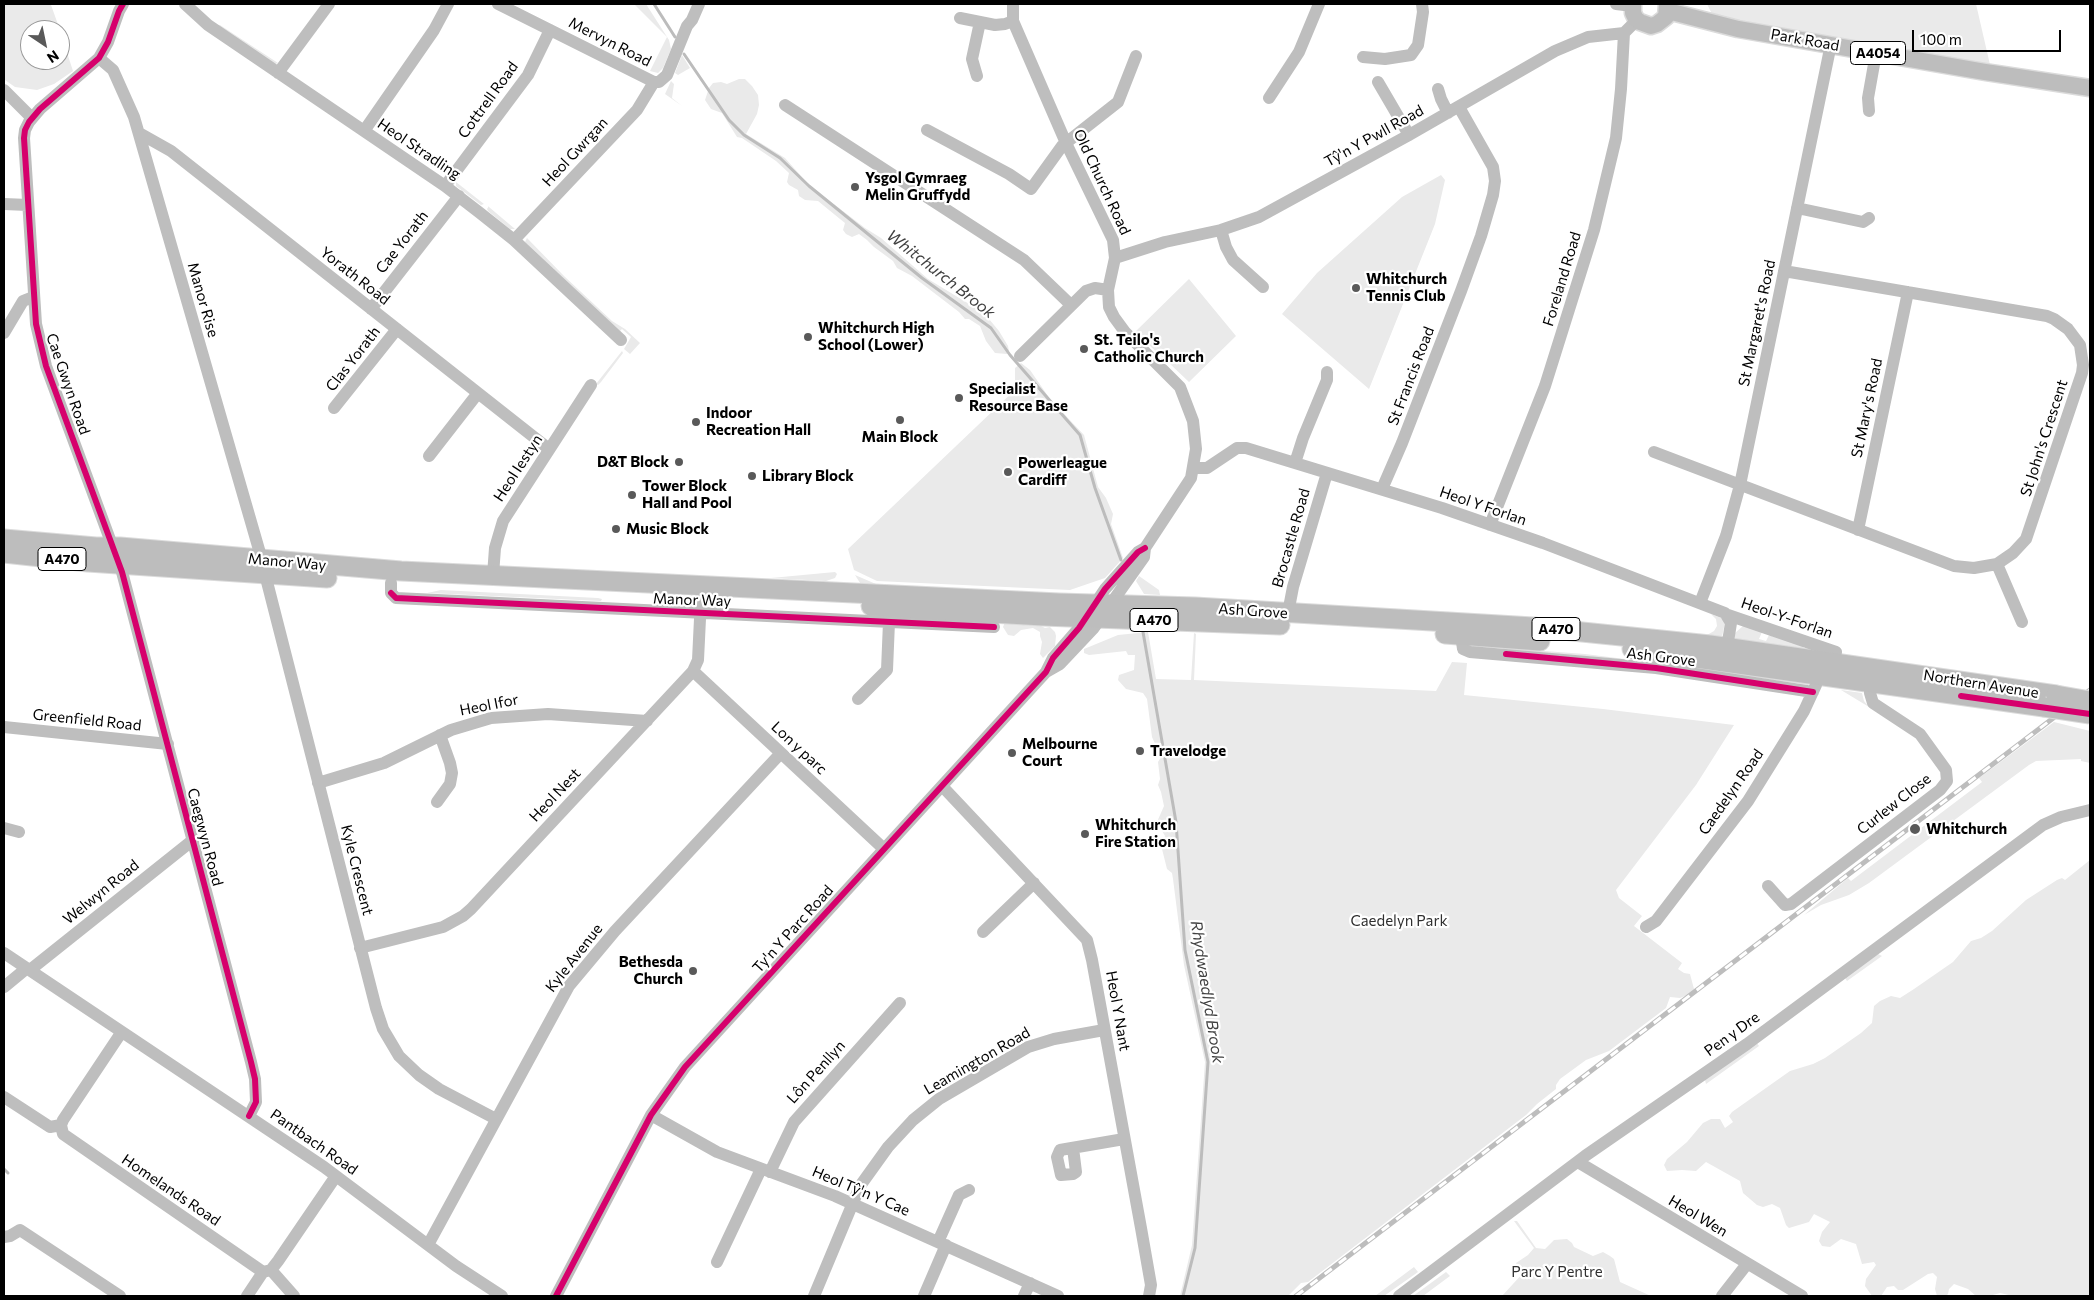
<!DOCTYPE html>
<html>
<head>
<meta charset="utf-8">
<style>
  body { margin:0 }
  #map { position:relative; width:2094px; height:1300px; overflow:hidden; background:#fff; font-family:Commissioner,sans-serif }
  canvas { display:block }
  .frame { position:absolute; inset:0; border:5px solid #000; pointer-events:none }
  .north { position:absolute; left:20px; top:20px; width:50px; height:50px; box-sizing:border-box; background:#fff; border:1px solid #999; border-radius:50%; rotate:146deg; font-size:14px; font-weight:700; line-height:20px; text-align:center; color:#000 }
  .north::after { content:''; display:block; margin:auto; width:18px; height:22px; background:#595959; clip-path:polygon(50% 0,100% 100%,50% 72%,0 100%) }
  .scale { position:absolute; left:1912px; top:30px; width:149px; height:22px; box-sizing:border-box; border:2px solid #000; border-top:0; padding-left:6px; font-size:15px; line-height:18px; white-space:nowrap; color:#000; -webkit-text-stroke:4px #fff; paint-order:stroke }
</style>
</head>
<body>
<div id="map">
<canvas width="2094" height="1300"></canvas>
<div class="frame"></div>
<div class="north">N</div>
<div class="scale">100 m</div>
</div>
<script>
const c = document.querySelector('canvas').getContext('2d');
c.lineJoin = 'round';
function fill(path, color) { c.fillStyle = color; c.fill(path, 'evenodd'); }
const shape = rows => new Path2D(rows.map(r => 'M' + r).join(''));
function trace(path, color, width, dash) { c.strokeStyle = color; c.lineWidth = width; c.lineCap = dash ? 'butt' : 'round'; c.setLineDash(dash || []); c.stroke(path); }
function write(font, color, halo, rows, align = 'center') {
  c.font = font + ' Commissioner,sans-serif'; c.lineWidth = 4.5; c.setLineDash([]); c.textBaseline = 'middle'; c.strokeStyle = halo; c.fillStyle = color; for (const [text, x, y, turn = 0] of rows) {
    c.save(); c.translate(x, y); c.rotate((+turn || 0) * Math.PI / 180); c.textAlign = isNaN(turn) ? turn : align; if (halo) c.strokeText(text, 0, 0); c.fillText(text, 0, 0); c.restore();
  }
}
fill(shape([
  [4,4,52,4,51,5,60,30,30,30,30,60,60,60,60,31,73,71,54,84,37,90,15,87,5,80],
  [634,4,646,4,669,40,671,49,663,68,658,73,650,71,667,37],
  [1707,4,1976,4,1991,69,1713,16],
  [220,25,278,63,275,64,218,26],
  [682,55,690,68,678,75,675,73],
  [739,79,745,79,752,86,758,95,759,105,757,114,746,134,785,158,809,185,865,228,881,238,928,279,984,313,999,331,1008,346,1009,351,1007,354,995,353,986,341,980,326,969,319,965,319,959,312,912,276,897,268,893,261,874,247,867,240,859,234,852,237,846,234,843,230,845,223,840,219,818,201,805,200,799,196,798,190,789,185,787,182,789,173,776,161,742,138,737,137,722,113,711,109,705,100,709,88,713,83,721,82,727,84],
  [671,81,674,84,672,98,682,106,665,94],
  [1441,175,1445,180,1435,224,1369,389,1282,314,1317,273,1402,197],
  [456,182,484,204,481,205,456,186],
  [489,206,489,207,515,229,510,229,488,211,487,209],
  [527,238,564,276,612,321,625,329,640,343,630,354,624,349,631,337,622,329,620,331,525,242],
  [1189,279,1236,336,1189,382,1169,363,1171,361,1165,355,1162,357,1135,332],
  [622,351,623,353,601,382,598,385,596,384],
  [1021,363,1030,370,1050,399,1084,435,1098,487,1106,498,1113,514,1111,524,1123,558,1105,578,1070,590,877,581,854,570,848,549,1019,386,1015,382,1015,368],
  [835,572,837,574,835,578,826,581,771,578],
  [855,575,876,584,908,586,902,590,862,586],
  [1139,576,1159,590,1160,595,1144,594,1136,581],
  [441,590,598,598,602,599,601,601,427,593],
  [1711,614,1721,618,1725,622,1722,637,1707,635,1714,631,1717,626,1716,619],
  [1020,621,1023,625,1041,626,1045,628,1050,627,1055,632,1056,636,1055,646,1043,658,1040,654,1042,642,1040,636,1040,632,1033,628,1021,630,1014,636,1008,635,1003,627,1005,622],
  [1743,626,1762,632,1759,639,1766,641,1769,635,1804,646,1803,649,1735,640,1735,633],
  [1148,632,1156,679,1191,680,1194,633,1196,634,1194,680,1436,691,1452,662,1467,663,1464,695,1603,709,1734,725,1696,785,1616,890,1619,898,1642,916,1634,926,1682,963,1678,969,1684,973,1690,974,1694,989,1690,994,1680,998,1670,997,1666,1008,1609,1051,1586,1060,1560,1079,1556,1085,1556,1089,1537,1104,1526,1115,1308,1282,1301,1283,1288,1296,1180,1296,1192,1245,1205,1062,1184,965,1173,879,1172,873,1167,869,1161,845,1165,836,1157,822,1164,806,1161,792,1158,785,1160,779,1158,762,1161,757,1152,737,1147,699,1143,693,1126,689,1118,680,1119,675,1134,670,1135,655,1128,655,1126,651,1089,655,1084,653,1084,649,1118,635],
  [1504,648,1585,654,1633,660,1503,650],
  [1721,671,1809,683,1808,685,1715,672],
  [1841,690,1862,693,1864,701,1869,707],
  [2054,722,2090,731,2090,763,2081,761,2081,759,2036,761,2029,765,1869,883,1849,895,1821,905,1804,915,1848,878,1851,881,1982,782,1979,778],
  [2090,860,2090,1296,2013,1296,2000,1293,1989,1296,1976,1296,1968,1289,1954,1284,1949,1289,1948,1294,1946,1296,1937,1296,1935,1289,1937,1277,1933,1273,1928,1274,1903,1290,1898,1290,1894,1286,1887,1287,1881,1296,1872,1296,1865,1286,1866,1279,1876,1265,1874,1262,1862,1264,1856,1244,1841,1239,1830,1247,1822,1246,1819,1241,1822,1232,1830,1222,1814,1214,1809,1222,1789,1228,1786,1225,1780,1208,1772,1204,1763,1207,1757,1205,1743,1193,1740,1181,1706,1162,1696,1171,1682,1170,1667,1171,1664,1165,1667,1159,1687,1142,1703,1123,1711,1119,1720,1119,1725,1128,1733,1122,1729,1116,1732,1112,1790,1071,1813,1064,1825,1058,1861,1033,1872,1023,1874,1006,1880,1001,1891,996,1900,998,1914,989,1953,962,1971,941,1981,938,1992,931,2026,900,2057,880,2062,878,2065,880],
  [1878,954,1882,956,1847,981,1845,978],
  [1757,1043,1759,1046,1706,1084,1705,1080],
  [1514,1221,1517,1221,1536,1248,1545,1249,1554,1240,1567,1239,1572,1243,1574,1247,1593,1256,1603,1252,1610,1256,1614,1259,1620,1282,1651,1296,1502,1296,1523,1273,1517,1269,1516,1263,1528,1255,1534,1248],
  [1414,1267,1418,1272,1384,1296,1375,1296],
  [1446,1272,1450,1276,1423,1296,1413,1296]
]), '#eaeaea');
trace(shape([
  [654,4,675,37],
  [684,54,729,120,744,135,780,158,809,186,922,278,991,328,1010,355,1080,435,1095,488,1121,560],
  [1143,632,1176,822,1185,950,1208,1062,1195,1248,1183,1296],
  [4,1169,8,1173]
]), '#bcbcbc', 3);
const major = shape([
  [1633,4,1633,13,1636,19,1640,22,1651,26,1657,24,1666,17,1667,4],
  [1668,11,1738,29,1985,72,2090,88]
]);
const highway = shape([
  [4,539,96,547,120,547,401,571,1059,603,1195,607,1533,627,1710,645,2056,695],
  [4,553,88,562,327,578],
  [871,606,1043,616,1280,625],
  [1445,634,1540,641],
  [1632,649,2044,707]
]);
trace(major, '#dbdbdb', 19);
trace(highway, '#dbdbdb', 21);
trace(shape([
  [123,4,119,11,108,42,99,58,40,109,29,122,25,130,24,138,36,324,46,366,122,572,251,1062,255,1079,256,1102,249,1116],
  [185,4,208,25,445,186,480,213,514,240,621,340],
  [498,4,654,82],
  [1013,4,1013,21,1066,143,1113,240,1115,258,1108,290,1109,307,1114,317,1125,332,1180,387,1193,421,1196,449,1191,478,1145,548,1144,557,1093,629,1060,664,1046,672],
  [1616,4,1633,6],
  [960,18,995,25,1005,24,1013,21],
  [1363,57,1385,59,1411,55,1418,45,1423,12,1422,4],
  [99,58,113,70,134,117,262,560],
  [278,73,329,4],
  [977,76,972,59,980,22],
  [654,82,659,82,667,75,687,26,692,20,699,4],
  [1378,82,1409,135],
  [1438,89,1441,99,1448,113],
  [4,90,32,118],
  [1269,98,1299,52,1319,4],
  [785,105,1024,260,1071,305],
  [1869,111,1868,98,1876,53],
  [927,130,1009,174,1031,189,1062,146,1118,102,1136,56],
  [364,131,434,30,448,4],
  [139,133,171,151,549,449],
  [445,186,528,75,550,30],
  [4,204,28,205],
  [1797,208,1863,222,1869,218],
  [1221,230,1226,247,1233,260,1263,287],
  [514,240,637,110,654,82],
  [1115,258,1165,242,1221,230,1259,217,1409,135,1555,51,1588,37,1624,33,1637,20],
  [371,309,459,196],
  [4,333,23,301,33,297],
  [1020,356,1086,291,1095,288,1108,290],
  [334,408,397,329],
  [1654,452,1954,566,1974,568,1997,564,2013,553,2026,539,2082,373,2083,365,2080,345,2068,329,2054,319,2047,316,1784,271],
  [429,456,478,393],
  [1295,463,1303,438,1327,380,1327,372],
  [1194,468,1207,468,1237,448,1246,448,1442,508,1543,543,1725,613,1731,623,1727,648],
  [1382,489,1402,443,1461,291,1481,236,1493,195,1495,181,1493,167,1459,107],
  [1490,525,1545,386,1594,230,1616,138,1621,89,1624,33],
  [1858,530,1908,292],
  [1997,564,2022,622],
  [265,574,376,1008,383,1029,399,1056,419,1075,439,1089,496,1119],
  [493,575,495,548,503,521,591,385],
  [391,583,391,593,396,598,994,627],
  [1700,603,1726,536,1740,485,1831,44],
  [1288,613,1293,587,1327,473],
  [1728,615,1836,652],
  [1461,635,1463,649,1470,652,1656,668,1813,692],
  [693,671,884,849],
  [858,699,887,670,889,622],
  [4,727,168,744],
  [318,783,384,763,451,730,491,718,548,714,647,721],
  [942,786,1087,940,1092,960,1141,1228,1151,1285,1149,1296],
  [437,802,450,784,452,773,450,763,440,735],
  [4,828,19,832],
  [1768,886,1785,905,1791,904,1940,790,1947,781,1946,770,1920,734,1873,703,1870,693,1871,676],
  [1646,927,1656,921,1748,801,1804,711,1816,685],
  [983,932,1034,883],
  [360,948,443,927,463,916,471,909,693,671,698,660,701,598],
  [4,953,324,1167,456,1266,502,1296],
  [30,970,193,840],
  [4,987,27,968],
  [121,1033,63,1120,61,1125,63,1134,263,1272,271,1270,278,1261,336,1176],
  [4,1097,50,1127,61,1125],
  [651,1115,717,1152,835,1196,1058,1296],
  [1073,1148,1076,1172,1073,1174,1061,1175,1057,1157,1060,1150,1124,1139],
  [1578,1162,1802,1296],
  [770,1172,794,1122,900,1003],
  [4,1237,10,1236,20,1230,120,1296],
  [938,1242,959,1195,969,1190],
  [428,1245,569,986,615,931,781,753],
  [717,1262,761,1169],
  [271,1270,294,1296],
  [247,1296,263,1272],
  [556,1296,651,1115,685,1067,1046,672,1053,658,1079,628,1105,589,1138,552,1145,548],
  [814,1296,860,1186,888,1147,913,1120,939,1099,1028,1047,1054,1039,1104,1030],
  [924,1296,946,1245],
  [1024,1296,1030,1283],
  [1399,1296,1585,1156,1747,1044,2043,825,2061,817,2090,810],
  [1722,1296,1747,1264]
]), '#bebebe', 12);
trace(major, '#bdbdbd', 16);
trace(highway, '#bdbdbd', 19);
const rail = shape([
  [1296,1296,2090,690]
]);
trace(rail, '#bdbdbd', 5);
trace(rail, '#fff', 3, [9]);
const highwayBridge = shape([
  [2056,695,2090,701],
  [2044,707,2090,714]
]);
trace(highwayBridge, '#dbdbdb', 21, []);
trace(highwayBridge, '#bdbdbd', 19);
trace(shape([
  [123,4,119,11,108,42,99,58,40,109,29,122,25,130,24,138,36,324,46,366,122,572,251,1062,255,1079,256,1102,249,1116],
  [391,593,396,598,994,627],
  [1506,654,1656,668,1813,692],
  [1961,696,2090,714],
  [556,1296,651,1115,685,1067,1046,672,1053,658,1079,628,1105,589,1138,552,1145,548]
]), '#d6006c', 6);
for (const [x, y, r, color] of [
  [855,187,5,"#595959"],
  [1356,288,5,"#595959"],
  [808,337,5,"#595959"],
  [1084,349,5,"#595959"],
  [959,398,5,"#595959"],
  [900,420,5,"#595959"],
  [696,422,5,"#595959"],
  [679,462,5,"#595959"],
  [1008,472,5,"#595959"],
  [752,476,5,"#595959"],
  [632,495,5,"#595959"],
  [616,529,5,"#595959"],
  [1140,751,5,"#595959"],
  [1012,753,5,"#595959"],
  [1915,829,6,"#595959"],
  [1085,834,5,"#595959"],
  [693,971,5,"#595959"]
]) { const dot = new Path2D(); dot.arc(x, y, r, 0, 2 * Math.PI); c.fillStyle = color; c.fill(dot); trace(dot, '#fff', 2); }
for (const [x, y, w] of [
  [1878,53,55],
  [62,559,48],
  [1154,620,48],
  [1556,629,48]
]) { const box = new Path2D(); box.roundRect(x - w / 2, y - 11.5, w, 23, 4); c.fillStyle = '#fff'; c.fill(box); trace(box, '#000', 1); }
write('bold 14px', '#000', null, [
  ["A4054",1878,53],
  ["A470",62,559],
  ["A470",1154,620],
  ["A470",1556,629]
]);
write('15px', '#000', '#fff', [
  ["Park Road",1805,40,10],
  ["Mervyn Road",610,42,27],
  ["Cottrell Road",488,100,-54],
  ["Tŷ'n Y Pwll Road",1374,136,-29],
  ["Heol Stradling",419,149,34],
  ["Heol Gwrgan",575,152,-47],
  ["Old Church Road",1102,182,65],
  ["Cae Yorath",402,242,-52],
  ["Yorath Road",355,276,38],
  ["Foreland Road",1562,279,-73],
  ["Manor Rise",203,300,74],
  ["St Margaret's Road",1757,323,-78],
  ["Clas Yorath",353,359,-52],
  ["St Francis Road",1411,376,-69],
  ["Cae Gwyn Road",68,384,71],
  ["St Mary's Road",1867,408,-78],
  ["St John's Crescent",2044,438,-72],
  ["Heol Iestyn",518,468,-57],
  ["Heol Y Forlan",1483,506,19],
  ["Brocastle Road",1291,538,-74],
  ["Manor Way",287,562,5],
  ["Manor Way",692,600,2],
  ["Ash Grove",1253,611,4],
  ["Heol-Y-Forlan",1787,618,19],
  ["Ash Grove",1661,657,7],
  ["Northern Avenue",1981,684,9],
  ["Heol Ifor",489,705,-11],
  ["Greenfield Road",87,720,6],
  ["Lon y parc",799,748,43],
  ["Caedelyn Road",1731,792,-55],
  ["Heol Nest",555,795,-47],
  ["Curlew Close",1894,804,-38],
  ["Caegwyn Road",205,837,75],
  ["Kyle Crescent",357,870,76],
  ["Welwyn Road",101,892,-39],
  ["Ty'n Y Parc Road",793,929,-48],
  ["Kyle Avenue",574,958,-52],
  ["Heol Y Nant",1118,1011,80],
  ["Pen y Dre",1732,1034,-36],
  ["Leamington Road",977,1061,-30],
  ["Lôn Penllyn",816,1072,-48],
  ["Pantbach Road",314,1142,35],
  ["Homelands Road",171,1190,34],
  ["Heol Tŷ'n Y Cae",861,1191,23],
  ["Heol Wen",1698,1216,31]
]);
write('bold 15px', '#000', '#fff', [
  ["Ysgol Gymraeg",865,178],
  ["Melin Gruffydd",865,195],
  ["Whitchurch",1366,279],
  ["Tennis Club",1366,296],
  ["Whitchurch High",818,328],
  ["School (Lower)",818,345],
  ["St. Teilo's",1094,340],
  ["Catholic Church",1094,357],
  ["Specialist",969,389],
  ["Resource Base",969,406],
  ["Indoor",706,413],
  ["Recreation Hall",706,430],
  ["Main Block",900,437,"center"],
  ["D&T Block",669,462,"right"],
  ["Powerleague",1018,463],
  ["Cardiff",1018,480],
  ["Library Block",762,476],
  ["Tower Block",642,486],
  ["Hall and Pool",642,503],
  ["Music Block",626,529],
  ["Melbourne",1022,744],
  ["Court",1022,761],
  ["Travelodge",1150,751],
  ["Whitchurch",1095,825],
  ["Fire Station",1095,842],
  ["Whitchurch",1926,829],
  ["Bethesda",683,962,"right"],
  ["Church",683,979,"right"]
], 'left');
write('15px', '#303030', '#fff', [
  ["Caedelyn Park",1399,921],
  ["Parc Y Pentre",1557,1272]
]);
write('italic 16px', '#414141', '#fff', [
  ["Whitchurch Brook",941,274,38],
  ["Rhydwaedlyd Brook",1207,992,81]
]);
</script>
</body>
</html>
